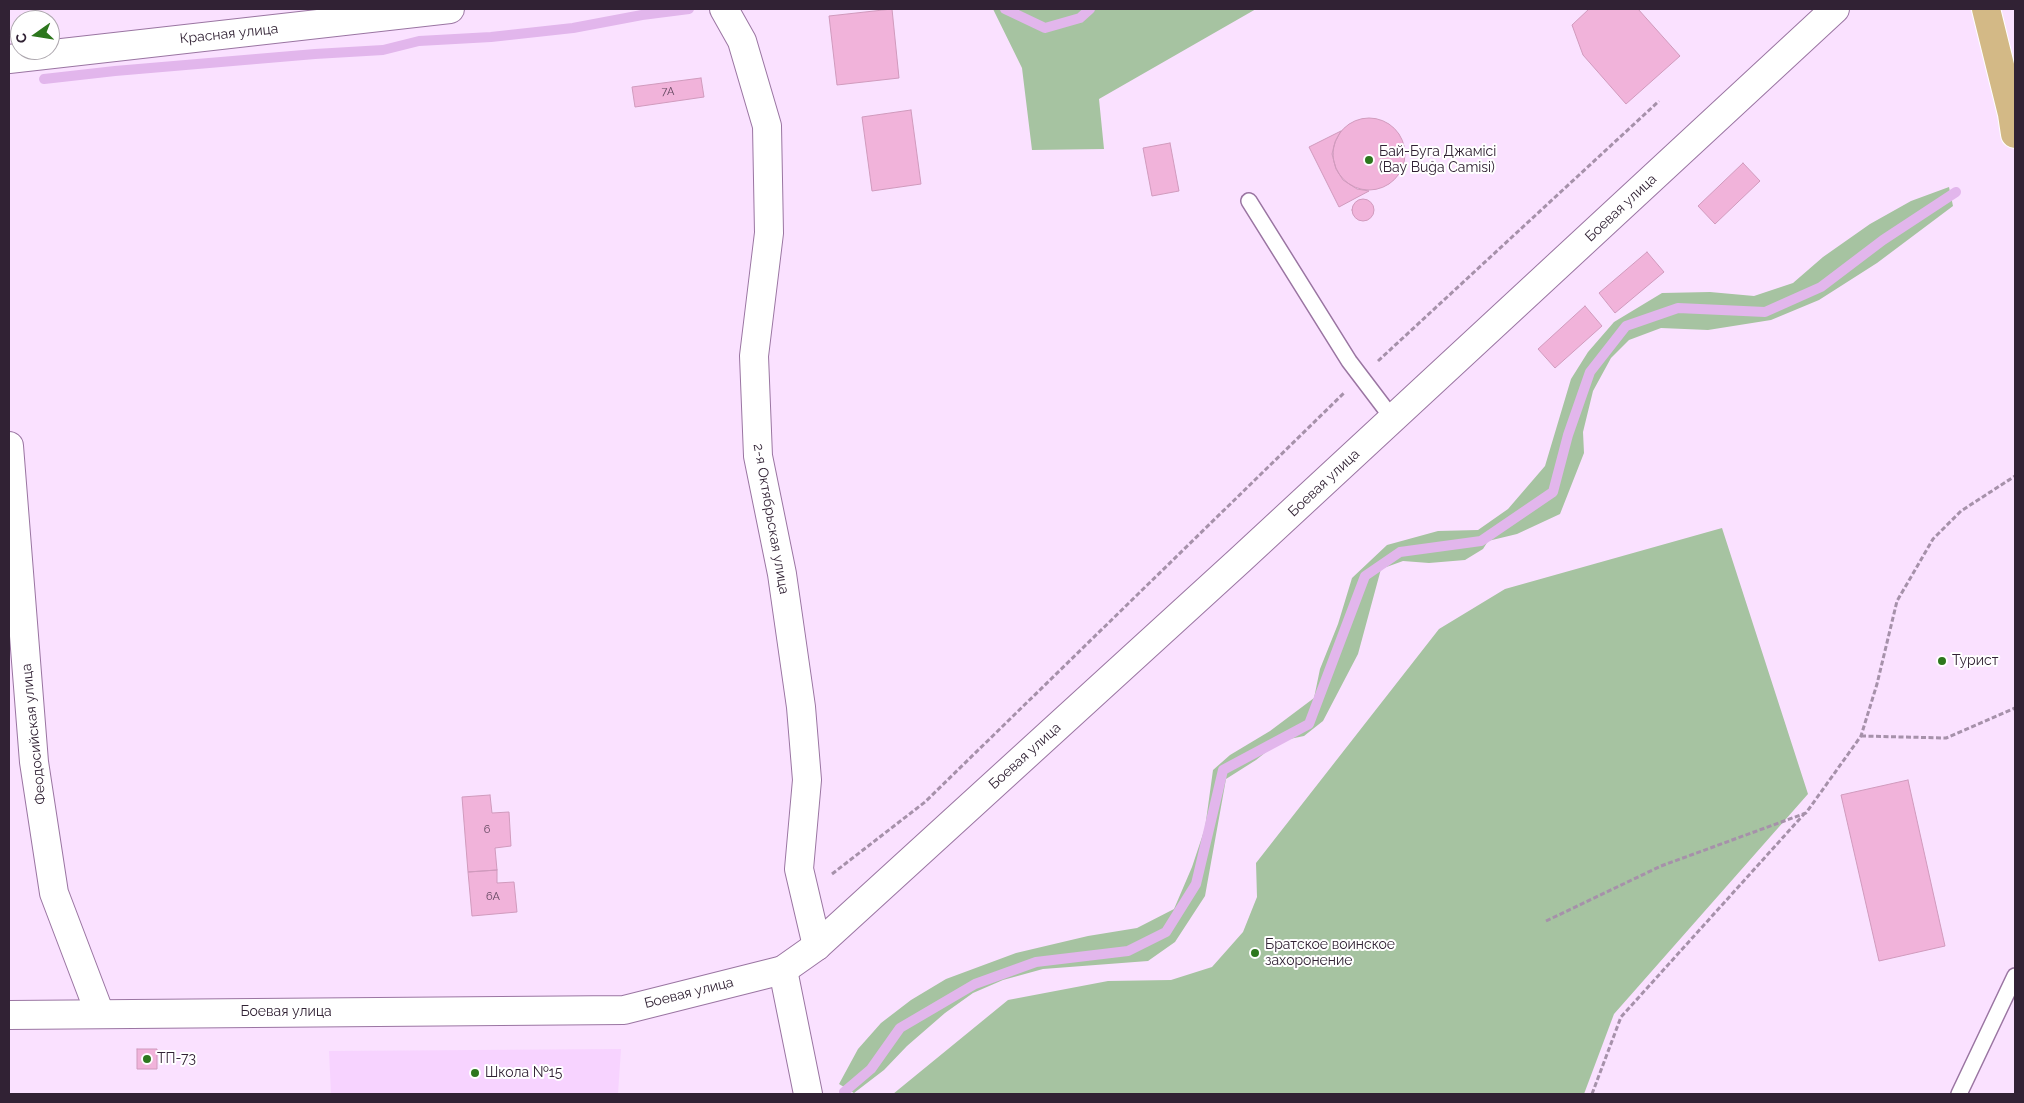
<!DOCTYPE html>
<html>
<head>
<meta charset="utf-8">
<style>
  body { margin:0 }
  #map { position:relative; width:2024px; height:1103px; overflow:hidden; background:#fae1ff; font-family:Raleway,sans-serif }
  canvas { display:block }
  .frame { position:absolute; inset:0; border:10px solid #312234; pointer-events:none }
  .north { position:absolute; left:10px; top:10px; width:50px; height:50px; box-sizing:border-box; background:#fff; border:1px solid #ada7ae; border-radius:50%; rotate:257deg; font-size:14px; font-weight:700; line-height:20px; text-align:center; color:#312234 }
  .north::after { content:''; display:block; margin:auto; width:18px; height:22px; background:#2d771d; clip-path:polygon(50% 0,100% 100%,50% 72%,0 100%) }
</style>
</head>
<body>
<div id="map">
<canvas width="2024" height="1103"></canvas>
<div class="frame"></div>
<div class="north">С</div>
</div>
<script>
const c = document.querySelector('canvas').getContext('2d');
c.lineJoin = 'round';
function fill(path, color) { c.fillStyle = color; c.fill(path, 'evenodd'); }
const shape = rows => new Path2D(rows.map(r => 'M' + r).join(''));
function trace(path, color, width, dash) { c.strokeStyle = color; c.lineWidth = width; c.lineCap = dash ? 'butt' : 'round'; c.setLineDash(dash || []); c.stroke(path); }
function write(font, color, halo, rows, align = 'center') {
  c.font = font + ' Raleway,sans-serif'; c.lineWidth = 4; c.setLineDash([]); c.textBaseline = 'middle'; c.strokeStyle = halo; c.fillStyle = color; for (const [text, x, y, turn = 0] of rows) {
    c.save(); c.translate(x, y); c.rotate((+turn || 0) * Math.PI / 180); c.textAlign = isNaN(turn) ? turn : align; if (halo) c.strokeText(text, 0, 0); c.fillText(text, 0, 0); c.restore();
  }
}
fill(shape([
  [621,1049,618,1094,331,1094,329,1051]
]), '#f7d3ff');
fill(shape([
  [993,9,1256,9,1099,99,1104,149,1032,150,1022,68],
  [1949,187,1953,206,1877,263,1819,300,1771,320,1708,330,1661,328,1629,340,1611,358,1593,391,1583,432,1584,453,1560,514,1517,534,1488,541,1483,549,1465,560,1429,563,1403,561,1381,569,1358,654,1323,721,1304,736,1280,741,1256,760,1226,779,1205,896,1175,942,1148,961,1043,969,1003,980,973,993,945,1013,907,1046,884,1070,854,1093,839,1084,858,1049,881,1023,911,1000,946,979,1016,953,1088,936,1137,928,1174,909,1192,867,1205,828,1213,770,1230,755,1270,731,1314,698,1320,669,1338,624,1352,578,1387,545,1438,531,1478,530,1508,509,1545,466,1571,379,1588,352,1614,322,1662,293,1710,292,1754,296,1793,283,1823,257,1870,224,1911,201],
  [1722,528,1808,794,1614,1014,1584,1094,893,1094,1008,1000,1108,981,1171,980,1212,967,1243,932,1257,897,1256,863,1439,629,1505,589]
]), '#a6c3a1');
trace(shape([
  [1005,9,1045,28,1080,18,1090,9],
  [44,79,115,71,315,54,383,50,419,41,491,37,573,28,642,15,689,9],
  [844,1092,871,1069,900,1028,975,984,1036,962,1128,951,1166,932,1196,884,1223,770,1309,724,1365,576,1400,552,1481,541,1553,492,1568,435,1590,372,1626,326,1678,308,1765,312,1821,287,1883,240,1956,192]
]), '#e2b6ec', 10);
const building = shape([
  [892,9,899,78,837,85,829,16,892,9],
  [1589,9,1638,9,1680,56,1626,104,1583,55,1572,25,1589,9],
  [701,78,704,97,635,107,632,87,701,78],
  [911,110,921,184,872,191,862,117,911,110],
  '1333 154a36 36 0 1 1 72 0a36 36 0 1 1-72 0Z',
  [1341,131,1335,142,1332,154,1336,169,1343,180,1357,189,1369,191,1339,207,1309,147,1341,131],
  [1170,143,1179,191,1152,196,1143,148,1170,143],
  [1743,163,1760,181,1715,224,1698,206,1743,163],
  '1352 210a11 11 0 1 1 22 0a11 11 0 1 1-22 0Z',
  [1647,252,1664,272,1615,313,1599,293,1647,252],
  [1585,306,1602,326,1555,368,1538,349,1585,306],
  [1908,780,1945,946,1879,961,1841,795,1908,780],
  [490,795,492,813,509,812,511,846,495,848,497,870,468,872,462,797,490,795],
  [497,870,497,883,514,882,517,912,472,916,468,872,497,870],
  [137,1049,157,1049,157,1069,137,1069,137,1049]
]);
fill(building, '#f1b3da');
trace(building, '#d09abd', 1);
const service = shape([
  [1249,201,1349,361,1393,419],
  [1959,1094,2015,976]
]);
const minor = shape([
  [724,9,742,41,767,126,769,233,754,356,758,456,782,574,801,707,807,780,799,869,817,946],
  [9,59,450,9],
  [9,446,34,762,54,893,100,1014],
  [783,970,808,1094]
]);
const tertiary = shape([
  [9,1015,624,1010,783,970,817,946,1240,560,1835,9]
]);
const primary = shape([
  [1986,9,2012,114,2015,134]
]);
trace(service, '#9a75a2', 18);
trace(minor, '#9a75a2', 30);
trace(tertiary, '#9a75a2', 30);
trace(primary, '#fff', 30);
trace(shape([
  [1378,361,1659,101],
  [1861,736,1946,738,2015,708],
  [832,874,925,802,1344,393],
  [1546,921,1661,866,1806,813,1861,736,1877,684,1897,601,1933,539,1961,511,2015,476],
  [1592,1094,1621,1017,1805,813]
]), '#a691aa', 3, [5, 2.5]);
trace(service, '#fff', 15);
trace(minor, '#fff', 28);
trace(tertiary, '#fff', 28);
trace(primary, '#d3b986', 28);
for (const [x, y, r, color] of [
  [1369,160,5,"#2d771d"],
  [1942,661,5,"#2d771d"],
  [1255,953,5,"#2d771d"],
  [147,1059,5,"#2d771d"],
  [475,1073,5,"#2d771d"]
]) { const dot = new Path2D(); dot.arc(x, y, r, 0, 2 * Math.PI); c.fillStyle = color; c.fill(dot); trace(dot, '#fff', 2); }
write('11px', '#61465e', null, [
  ["7А",668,92],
  ["6",487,830],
  ["6А",493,897]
]);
write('14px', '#312234', '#fff', [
  ["Красная улица",229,34,-6],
  ["Боевая улица",1621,208,-43],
  ["Боевая улица",1324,483,-43],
  ["2-я Октябрьская улица",771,519,80],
  ["Феодосийская улица",34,734,-96],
  ["Боевая улица",1025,756,-42],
  ["Боевая улица",689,993,-14],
  ["Боевая улица",286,1012]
]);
write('14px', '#312234', '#fff', [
  ["Бай-Буга Джамісі",1379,152],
  ["(Bay Buğa Camisi)",1379,168],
  ["Турист",1952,661],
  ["Братское воинское",1265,945],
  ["захоронение",1265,961],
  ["ТП-73",157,1059],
  ["Школа №15",485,1073]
], 'left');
</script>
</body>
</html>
